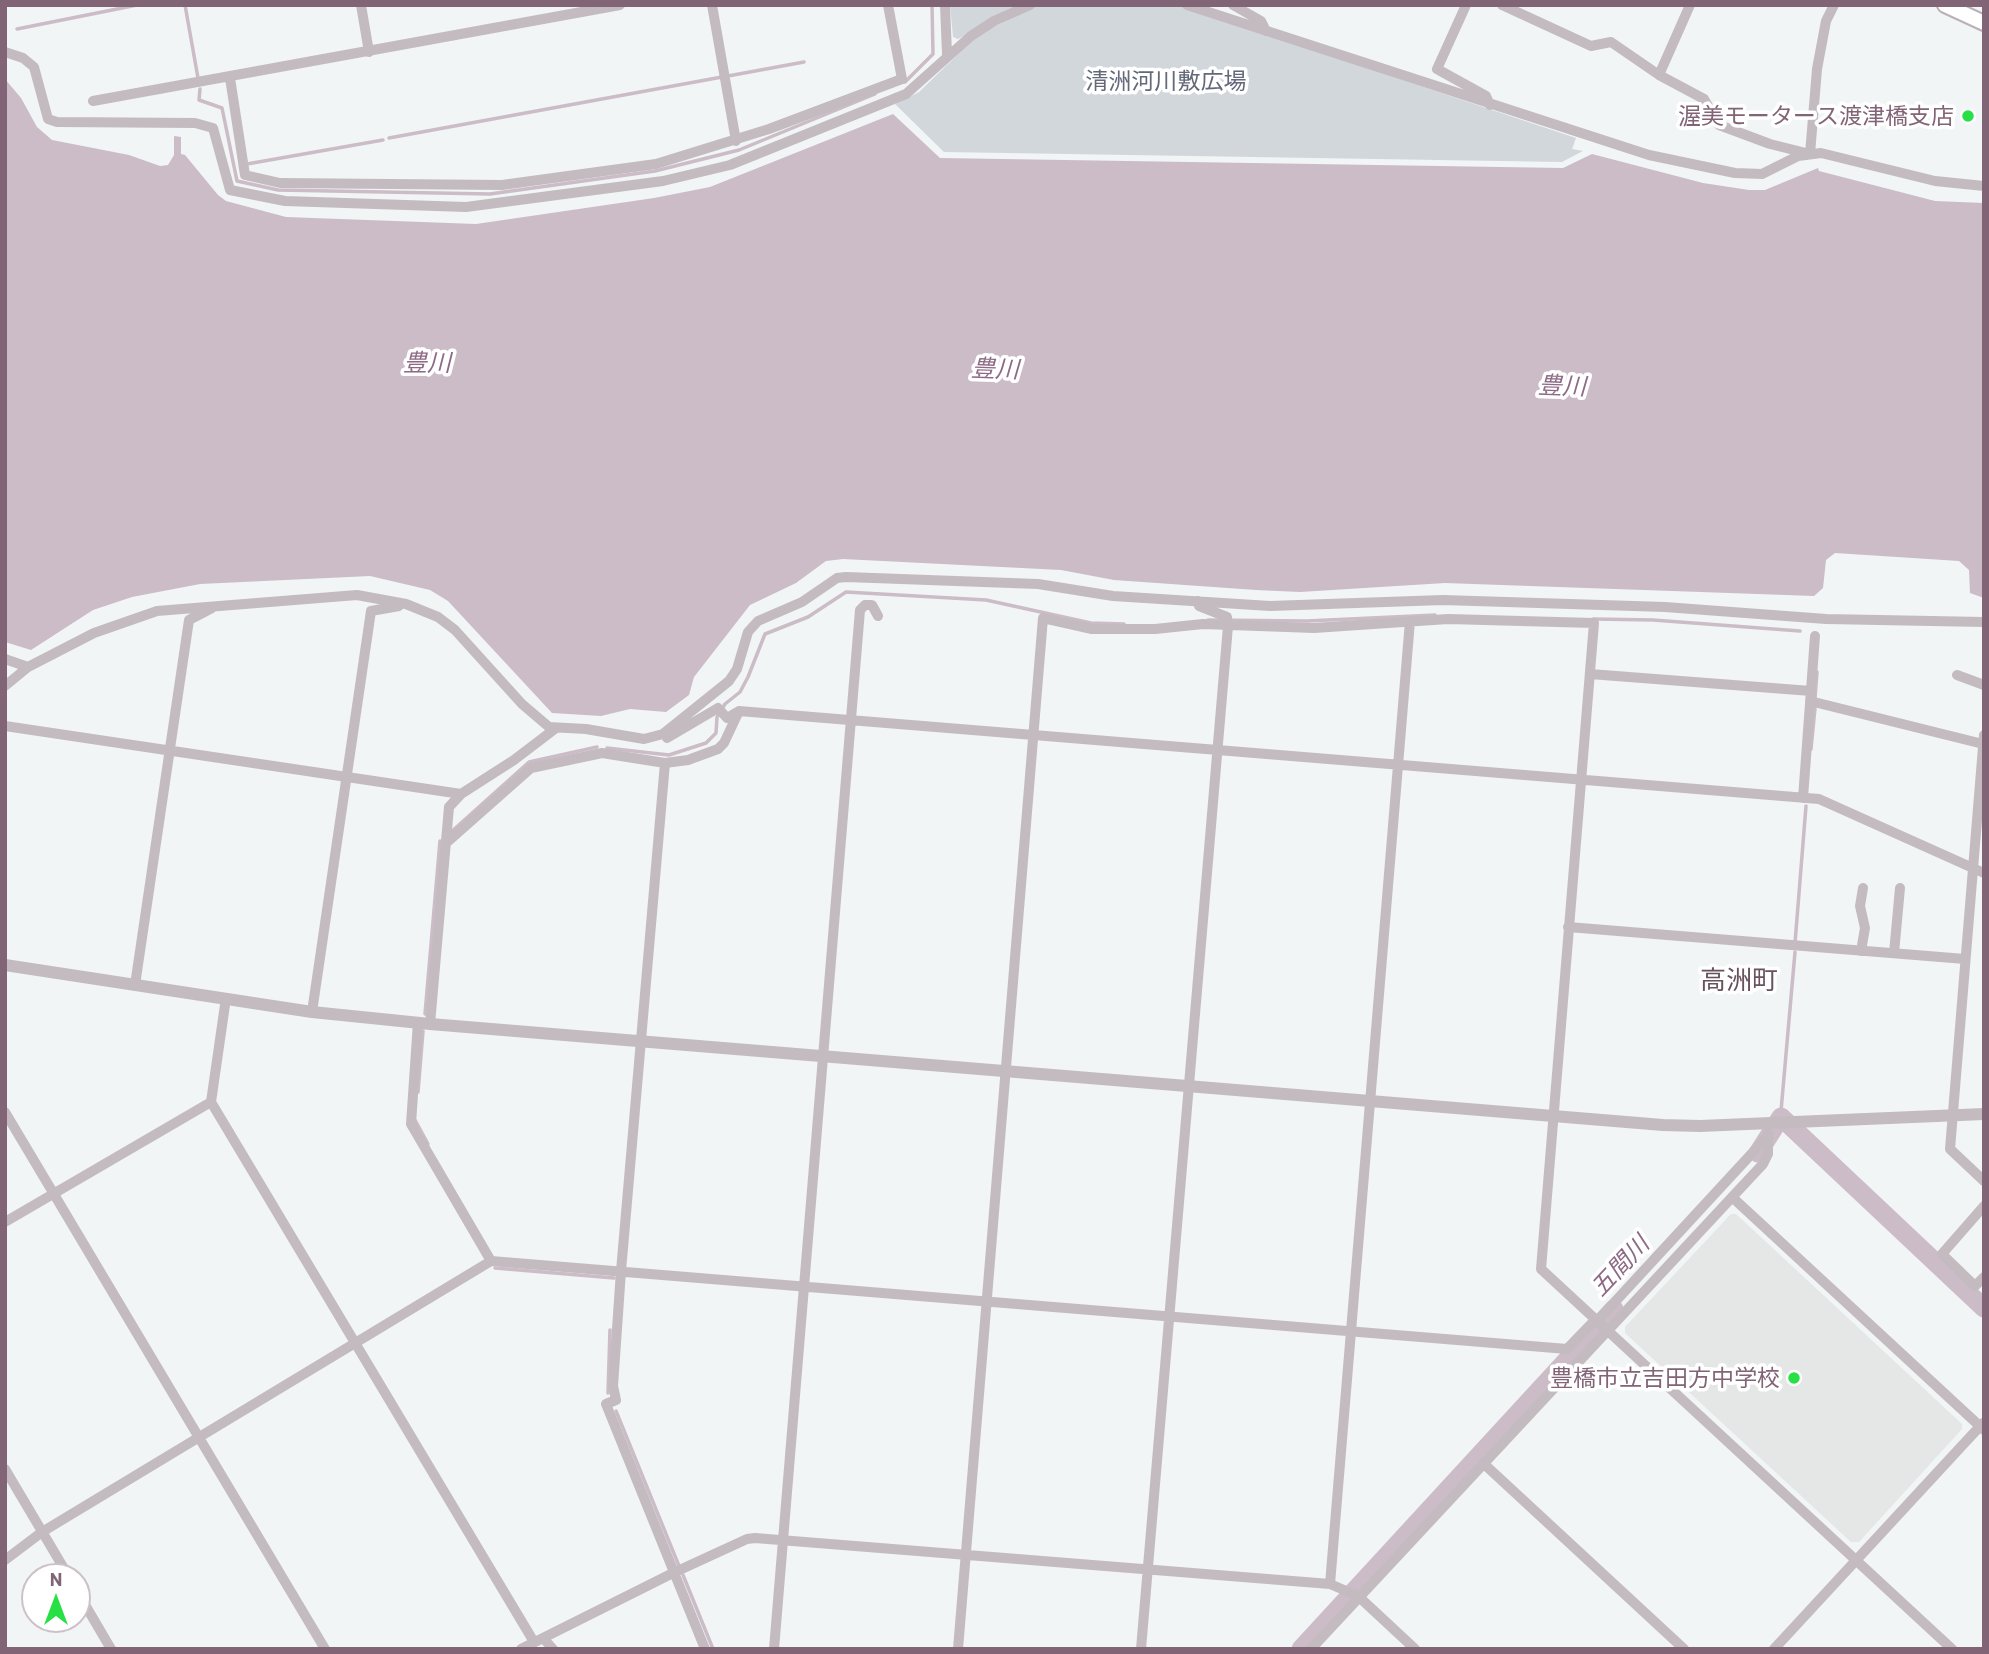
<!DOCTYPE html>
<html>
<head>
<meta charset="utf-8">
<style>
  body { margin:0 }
  #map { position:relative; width:1989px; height:1654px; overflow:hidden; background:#f1f5f5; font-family:Barlow,sans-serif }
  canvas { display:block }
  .frame { position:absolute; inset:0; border:7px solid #826477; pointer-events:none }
  .north { position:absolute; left:21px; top:1563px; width:70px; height:70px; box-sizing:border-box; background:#fff; border:2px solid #cdc1c9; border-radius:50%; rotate:0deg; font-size:19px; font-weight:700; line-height:28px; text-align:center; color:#826477 }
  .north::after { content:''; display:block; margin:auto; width:24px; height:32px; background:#27e045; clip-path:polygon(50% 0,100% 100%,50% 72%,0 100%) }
</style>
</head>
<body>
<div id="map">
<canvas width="1989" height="1654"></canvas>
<div class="frame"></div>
<div class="north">N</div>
</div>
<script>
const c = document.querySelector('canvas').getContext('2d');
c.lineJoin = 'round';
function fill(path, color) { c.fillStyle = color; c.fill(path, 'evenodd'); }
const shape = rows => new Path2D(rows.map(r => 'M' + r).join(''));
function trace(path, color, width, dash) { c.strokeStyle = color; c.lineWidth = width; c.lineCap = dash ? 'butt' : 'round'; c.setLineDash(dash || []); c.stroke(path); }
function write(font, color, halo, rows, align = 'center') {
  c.font = font + ' Barlow,"Noto Sans JP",sans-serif'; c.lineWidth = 7; c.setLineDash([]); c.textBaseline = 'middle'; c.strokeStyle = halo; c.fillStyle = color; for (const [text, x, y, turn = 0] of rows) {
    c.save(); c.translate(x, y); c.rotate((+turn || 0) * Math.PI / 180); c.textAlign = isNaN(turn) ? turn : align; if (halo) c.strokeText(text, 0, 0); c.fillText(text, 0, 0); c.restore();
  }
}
fill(shape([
  [1731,1214,1736,1214,1962,1424,1962,1429,1859,1542,1851,1542,1625,1333,1625,1327]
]), '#e5e6e6');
fill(shape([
  [950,5,1022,5,958,39,953,37],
  [1038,5,1178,5,1576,138,1572,149,1583,151,1562,162,944,152,895,104,919,92,979,34]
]), '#d2d7dc');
fill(shape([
  [5,79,21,98,37,127,52,140,129,155,160,166,168,165,174,155,174,136,181,137,181,154,185,155,218,195,226,201,286,217,476,224,654,198,710,187,893,114,940,158,1563,168,1592,154,1703,183,1749,190,1765,190,1818,168,1819,171,1935,201,1984,203,1984,598,1970,593,1969,570,1959,561,1835,553,1826,560,1823,588,1814,596,1445,583,1300,592,1256,590,1114,580,1061,570,843,559,826,561,796,583,750,605,694,677,689,695,666,712,630,709,601,716,552,713,448,601,430,590,370,576,200,584,132,597,93,610,31,650,5,642]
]), '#cbbcc8');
trace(shape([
  [185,5,198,78],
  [17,29,137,5],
  [728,76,804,62],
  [905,82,933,54,932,5],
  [200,89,199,100,222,108,237,181,278,190,490,194,655,171,739,150,875,94],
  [389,138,722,77],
  [247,164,383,140],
  [1593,619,1653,620,1800,631],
  [1208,620,1307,621,1435,615],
  [1815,698,1817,672],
  [607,748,669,755,706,743,716,733,717,717,725,704,740,692,748,677,765,634,808,617,846,592,986,600,1091,623,1124,624],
  [1811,749,1815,708],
  [451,832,529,762,597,747],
  [1795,943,1806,806],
  [425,1014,440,841],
  [418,1092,423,1031],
  [1781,1111,1795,952],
  [415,1120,428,1144],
  [495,1268,614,1278],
  [608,1393,610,1330],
  [616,1411,679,1566],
  [683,1575,713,1649]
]), '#cbbcc8', 3.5);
trace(shape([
  [1758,1153,1781,1117,1984,1308],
  [1301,1649,1614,1309]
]), '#cbbcc8', 19);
const secondary = shape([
  [1945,5,1984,23]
]);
trace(secondary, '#bab0b6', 18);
trace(shape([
  [361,5,369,52],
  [712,5,736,141],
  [945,5,947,54],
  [1187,5,1649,155,1735,173,1762,174,1798,156,1821,153,1935,181,1984,186],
  [1233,5,1261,21,1266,31],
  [1466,5,1437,69,1486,96,1490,105],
  [1502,5,1591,46,1611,42,1659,75,1704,99,1719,125,1770,144,1810,154,1817,69,1826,21,1834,5],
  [5,52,23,58,34,67,48,119,57,122,195,123,213,128,230,190,285,201,466,207,663,181,730,165,906,94,971,36,994,21,1030,5],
  [1659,75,1690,5],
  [230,78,245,175,280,183,502,185,656,164,769,129,902,79,888,5],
  [93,101,620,5],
  [5,659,28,667,94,633,157,611,357,595,406,604,438,617,455,630,522,704,549,727,586,729,644,739,663,734,729,681,737,669,748,632,758,621,802,602,837,578,846,577,1038,584,1113,596,1270,606,1443,600,1665,607,1826,619,1984,622],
  [1590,674,1811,691],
  [1957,675,1984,685],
  [5,686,28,667],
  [1810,701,1983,744],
  [5,726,461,794],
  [1984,735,1950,1149,1984,1181],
  [667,738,718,708,727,718,739,711,1819,799,1984,873],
  [665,763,621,1271,613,1386,616,1400,606,1404,705,1649],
  [1803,798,1815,636],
  [445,844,531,768,602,753,665,763,688,760,718,749,724,743,739,711],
  [1568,927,1965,959],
  [1861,951,1865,928,1860,906,1863,888],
  [1894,953,1900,888],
  [135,985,189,620,212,608],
  [226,998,211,1102,534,1642],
  [312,1012,371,611,399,606],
  [418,1022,411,1124,491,1261],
  [430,1024,449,807,461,794,514,760,556,728],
  [5,1112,325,1649],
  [1732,1197,1984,1430],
  [1984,1206,1942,1254,1975,1286,1984,1277],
  [5,1222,211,1102],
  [1483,1463,1684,1649],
  [5,1469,69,1577],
  [5,1560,42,1532,491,1261,1567,1349,1595,1320,1600,1318,1768,1136],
  [1330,1584,1410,621],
  [77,1591,111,1649],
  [543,1638,553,1649],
  [521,1649,673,1573,747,1539,755,1538,1330,1584,1358,1596,1415,1649],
  [774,1649,860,610,865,605,872,605,878,616],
  [958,1649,1043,618,1092,629,1155,629,1203,624,1314,628,1448,619,1594,623,1541,1269,1952,1649],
  [1141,1649,1228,626,1227,617,1199,606,1198,601],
  [1311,1649,1763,1164,1768,1154,1768,1133],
  [1774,1649,1983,1423]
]), '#c4bbc0', 10);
trace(shape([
  [5,965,312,1012,430,1024,1663,1125,1700,1126,1984,1114]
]), '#c4bbc0', 12);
trace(secondary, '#fff', 14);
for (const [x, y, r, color] of [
  [1968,116,7,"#27e045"],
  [1794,1378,7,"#27e045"]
]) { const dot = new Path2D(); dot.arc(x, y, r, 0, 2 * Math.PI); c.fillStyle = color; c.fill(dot); trace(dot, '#fff', 2.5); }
write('23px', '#636979', '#fff', [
  ["清洲河川敷広場",1166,81]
]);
write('23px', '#826477', '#fff', [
  ["渥美モータース渡津橋支店",1954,116],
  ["豊橋市立吉田方中学校",1780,1378]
], 'right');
write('italic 24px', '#8d6a86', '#fff', [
  ["豊川",427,363],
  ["豊川",995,369,2],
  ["豊川",1562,386,2],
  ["五間川",1620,1266,-47]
]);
write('26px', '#67525f', '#fff', [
  ["高洲町",1739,980]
]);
</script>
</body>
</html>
